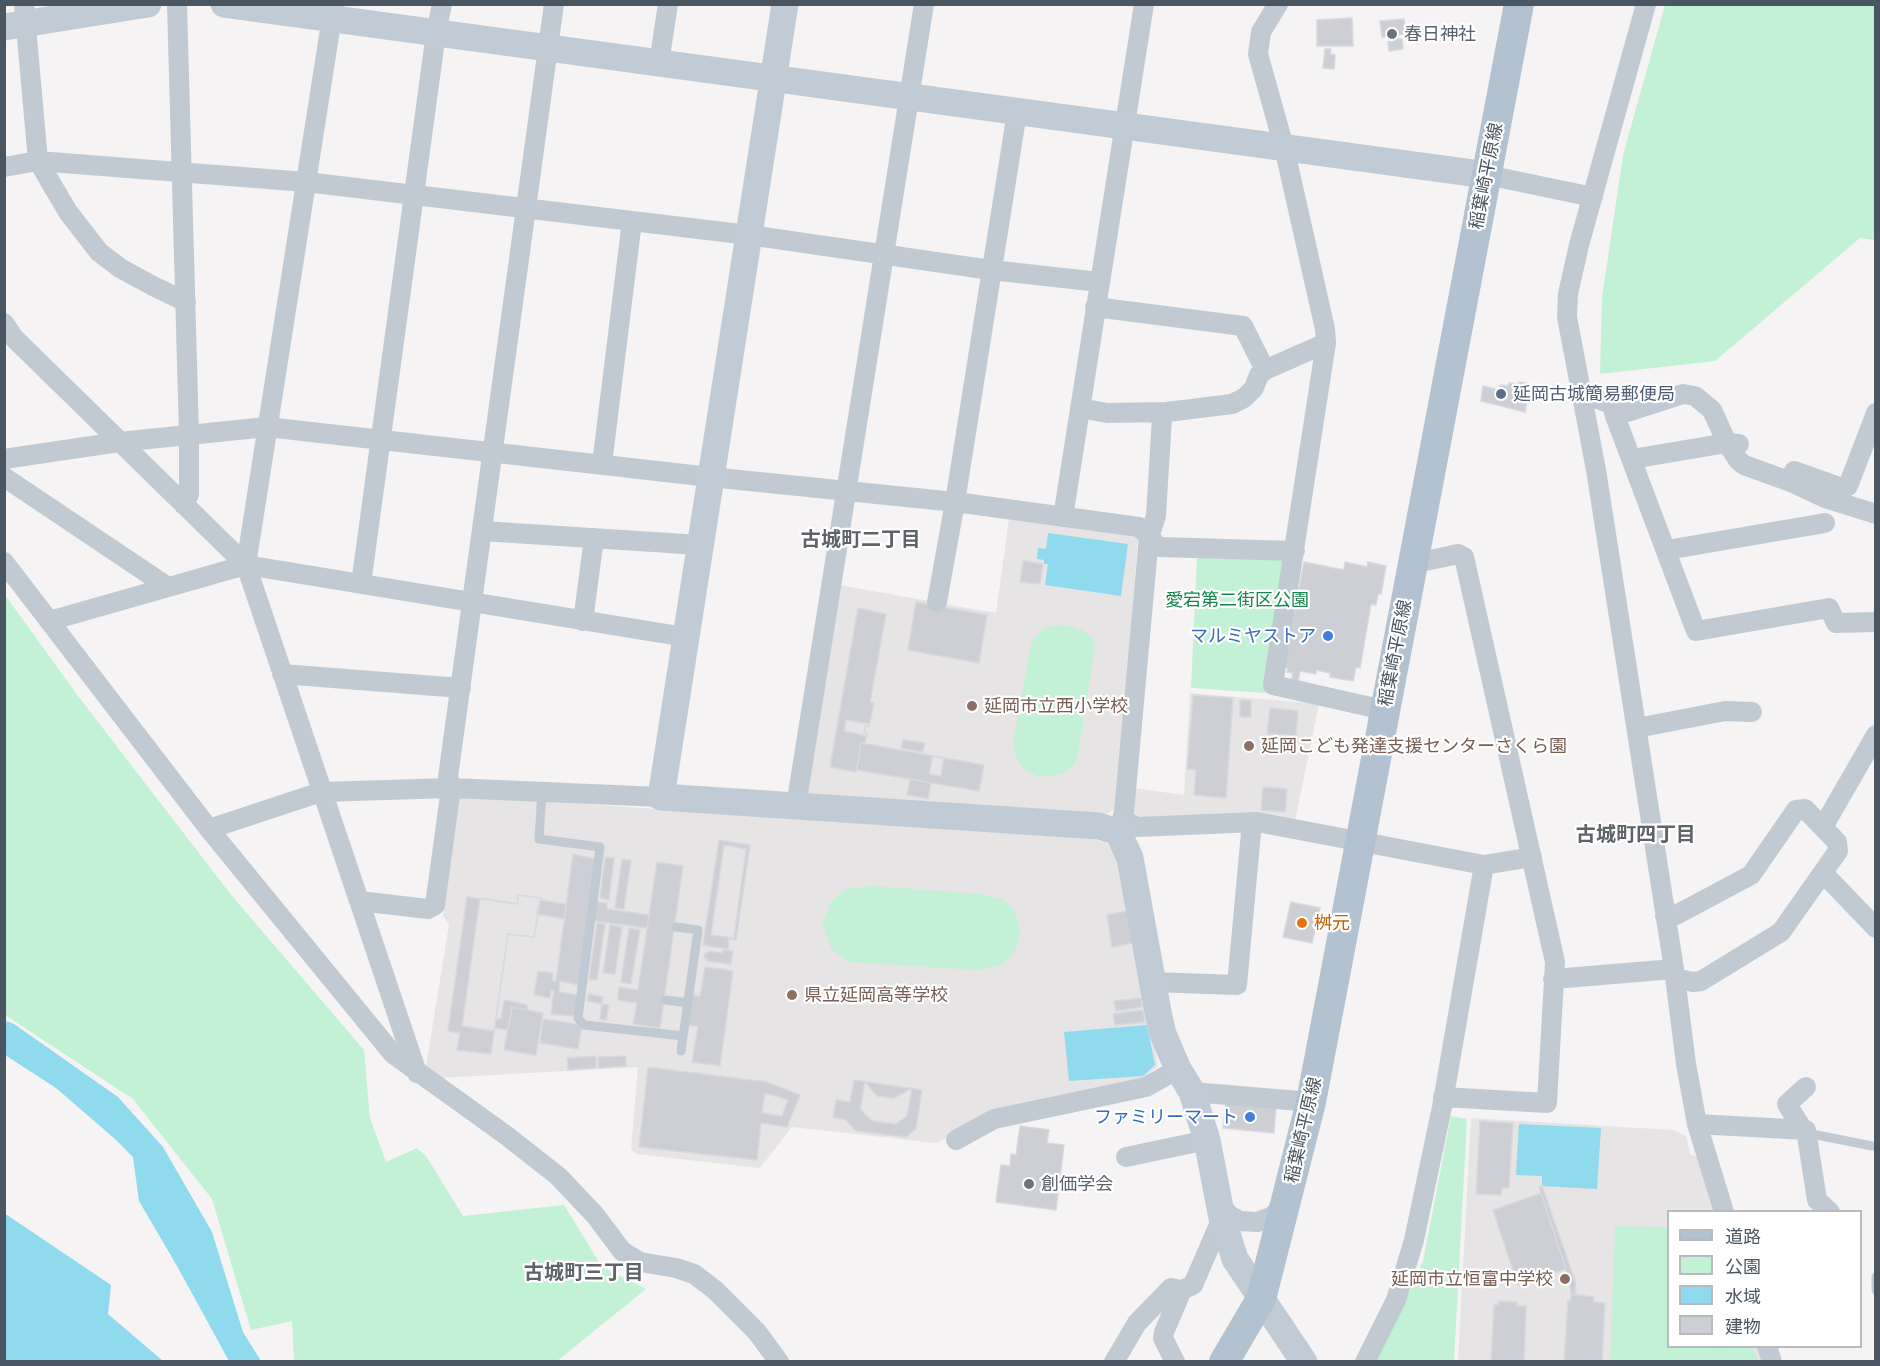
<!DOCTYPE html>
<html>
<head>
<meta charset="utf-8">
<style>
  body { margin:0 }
  #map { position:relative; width:1880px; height:1366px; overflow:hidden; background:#f5f3f3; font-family:Ubuntu,"Noto Sans JP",sans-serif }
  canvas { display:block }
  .frame { position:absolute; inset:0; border:6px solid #4a5661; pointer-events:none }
  .legend { position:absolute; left:1667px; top:1210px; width:195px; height:138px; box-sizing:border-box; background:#fff; border:2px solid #b7bbc0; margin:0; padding:8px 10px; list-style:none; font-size:18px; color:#4a5661 }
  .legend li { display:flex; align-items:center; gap:12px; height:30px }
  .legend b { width:30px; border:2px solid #b7bbc0 }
</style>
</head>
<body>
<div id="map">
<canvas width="1880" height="1366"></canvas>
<div class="frame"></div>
<ul class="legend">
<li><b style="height:8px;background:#b3c2d1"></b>道路</li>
<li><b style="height:16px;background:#c3f1d5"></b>公園</li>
<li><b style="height:16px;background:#90daee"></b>水域</li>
<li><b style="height:16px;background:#cdcfd5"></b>建物</li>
</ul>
</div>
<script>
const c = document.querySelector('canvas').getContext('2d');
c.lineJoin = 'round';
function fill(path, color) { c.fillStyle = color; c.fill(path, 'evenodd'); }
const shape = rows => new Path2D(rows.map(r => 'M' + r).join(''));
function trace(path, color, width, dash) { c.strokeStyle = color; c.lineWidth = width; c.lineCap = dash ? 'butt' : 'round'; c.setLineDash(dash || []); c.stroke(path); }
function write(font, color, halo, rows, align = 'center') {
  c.font = font + ' Ubuntu,"Noto Sans JP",sans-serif'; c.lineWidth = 4.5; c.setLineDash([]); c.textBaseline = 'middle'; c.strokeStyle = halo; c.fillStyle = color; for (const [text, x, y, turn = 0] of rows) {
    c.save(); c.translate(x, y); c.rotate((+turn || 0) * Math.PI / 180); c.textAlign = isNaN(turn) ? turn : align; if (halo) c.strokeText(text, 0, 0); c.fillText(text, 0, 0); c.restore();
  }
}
fill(shape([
  [1009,519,1134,535,1138,541,1117,808,1104,816,804,798,839,585,996,613],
  [1190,693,1319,704,1295,821,1142,819,1133,813,1134,788,1184,795],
  [459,796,1084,837,1105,842,1119,855,1124,871,1158,1066,1143,1078,1003,1107,936,1143,792,1127,760,1168,636,1154,631,1149,638,1067,440,1078,426,1067,449,924,443,916],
  [1471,1118,1673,1130,1686,1136,1690,1154,1699,1157,1717,1211,1668,1212,1668,1346,1761,1347,1766,1361,1458,1362]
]), '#e6e4e5');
fill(shape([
  [1665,5,1875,5,1875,240,1860,238,1715,361,1600,374,1602,298,1623,155],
  [1197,556,1285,560,1265,693,1191,688],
  [5,595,78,696,232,896,364,1050,370,1118,386,1162,417,1148,426,1156,463,1216,564,1205,602,1267,646,1289,557,1361,294,1361,292,1321,251,1330,212,1199,133,1099,5,1015],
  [1054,625,1068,625,1084,631,1093,639,1095,648,1078,754,1074,765,1063,773,1050,776,1038,776,1025,770,1017,760,1013,744,1032,640,1043,629],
  [873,886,979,894,1003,899,1015,911,1020,932,1014,954,1000,966,976,970,848,962,831,948,822,924,831,902,845,889],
  [1451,1116,1467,1119,1454,1361,1376,1362,1423,1261],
  [1615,1226,1668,1227,1668,1346,1752,1347,1758,1361,1610,1361]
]), '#c3f1d5');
fill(shape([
  [1048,533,1128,544,1121,596,1045,585,1048,564,1044,564,1044,560,1037,559,1038,548,1046,549],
  [4,1020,14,1024,118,1097,163,1147,212,1232,243,1332,261,1361,229,1361,177,1266,139,1201,133,1157,115,1139,56,1088,5,1055],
  [1147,1025,1155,1065,1143,1076,1069,1081,1064,1032],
  [1519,1124,1601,1128,1597,1189,1542,1186,1542,1176,1516,1175],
  [4,1213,111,1285,108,1314,163,1361,5,1361]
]), '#90daee');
const building = shape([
  [1352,18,1353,46,1317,46,1317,20,1352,18],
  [1404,19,1405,34,1398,35,1398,39,1402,39,1403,49,1389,51,1388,42,1393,41,1392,36,1382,37,1380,21,1404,19],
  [1325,49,1331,49,1330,54,1335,55,1334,69,1323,68,1325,49],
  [1519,382,1530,384,1525,412,1481,401,1483,386,1499,390,1500,385,1508,386,1509,383,1519,384,1519,382],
  [1023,561,1043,564,1040,584,1020,582,1023,561],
  [1304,562,1344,570,1345,562,1367,567,1368,562,1386,566,1381,594,1378,594,1376,605,1371,604,1360,668,1356,667,1353,681,1330,677,1330,673,1316,670,1316,674,1300,671,1298,683,1291,682,1293,673,1287,672,1288,668,1284,667,1304,562],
  [916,602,987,615,979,663,908,650,916,602],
  [858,608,886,614,870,702,874,703,869,727,865,726,864,732,867,733,865,744,861,743,856,772,830,767,858,608],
  [1193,695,1233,698,1226,798,1194,795,1196,770,1187,769,1193,695],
  [1240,700,1251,700,1251,717,1240,717,1240,700],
  [1270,708,1298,711,1296,736,1267,734,1270,708],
  [846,720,869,724,869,727,865,726,864,732,867,733,867,736,844,731,846,720],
  [903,740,925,743,923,752,901,748,903,740],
  [861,743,984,765,979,791,857,770,861,743],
  [933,756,944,758,941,776,929,774,933,756],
  [910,779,931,783,928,799,907,795,910,779],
  [1263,787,1287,789,1285,812,1261,810,1263,787],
  [719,840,750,845,736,940,729,939,728,949,703,945,719,840],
  [724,845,746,849,734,938,711,935,724,845],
  [573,854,595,859,575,1016,551,1014,554,990,551,990,550,998,534,995,538,971,553,973,552,981,556,981,573,854],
  [605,857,614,858,609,900,600,898,605,857],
  [622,859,631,860,624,909,615,908,622,859],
  [657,862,683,866,660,1028,633,1024,637,1003,618,1000,619,987,638,990,657,862],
  [518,895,541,898,534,937,508,934,491,1054,457,1050,460,1033,448,1031,467,897,517,904,518,895],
  [518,895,541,898,534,937,508,934,494,1031,462,1026,480,898,517,904,518,895],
  [540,900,566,904,564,919,537,914,540,900],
  [590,901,607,903,607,909,649,915,647,928,588,920,590,901],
  [1291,902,1320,908,1312,943,1283,937,1291,902],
  [1127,911,1133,943,1112,947,1107,915,1127,911],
  [597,923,605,924,597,980,589,979,597,923],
  [610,925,622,927,615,974,603,973,610,925],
  [629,928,640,930,631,984,621,982,629,928],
  [723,950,733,951,731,964,707,961,708,959,704,958,705,953,708,953,709,951,723,953,723,950],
  [705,967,733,971,720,1066,692,1062,698,1026,688,1025,692,995,700,996,705,967],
  [560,981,579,985,578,995,559,992,560,981],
  [589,994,603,997,602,1004,587,1001,589,994],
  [1141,998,1142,1007,1116,1011,1114,1001,1141,998],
  [504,1000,528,1005,527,1010,512,1007,508,1030,495,1028,496,1019,501,1019,504,1000],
  [602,1004,609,1005,606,1020,600,1019,602,1004],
  [512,1007,543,1013,536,1055,504,1050,512,1007],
  [1143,1010,1145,1022,1115,1025,1113,1014,1143,1010],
  [544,1019,582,1025,578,1049,540,1043,542,1029,541,1029,544,1019],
  [596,1056,596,1068,568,1070,567,1058,596,1056],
  [626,1056,626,1066,599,1068,598,1057,626,1056],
  [648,1067,767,1082,800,1095,787,1127,761,1123,757,1160,639,1147,648,1067],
  [765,1093,788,1100,782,1116,762,1113,765,1093],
  [854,1080,922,1090,916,1129,906,1137,856,1131,846,1120,833,1117,836,1100,850,1102,854,1080],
  [865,1082,877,1096,894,1098,912,1088,907,1116,896,1124,872,1121,860,1109,865,1082],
  [1226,1101,1276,1106,1274,1133,1223,1128,1226,1101],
  [1480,1121,1513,1123,1509,1188,1502,1188,1501,1195,1476,1194,1480,1121],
  [1020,1126,1049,1130,1047,1143,1064,1145,1056,1210,996,1202,1001,1165,1010,1166,1011,1154,1016,1155,1020,1126],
  [1542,1186,1575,1281,1576,1295,1571,1294,1570,1282,1539,1187,1542,1186],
  [1541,1193,1566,1269,1518,1285,1493,1210,1541,1193],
  [1571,1294,1594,1297,1593,1302,1605,1303,1602,1362,1564,1362,1568,1300,1571,1301,1571,1294],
  [1499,1301,1517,1302,1516,1306,1526,1306,1524,1362,1491,1362,1494,1305,1498,1305,1499,1301]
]);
fill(building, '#cdcfd5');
trace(building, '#d7d9de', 1.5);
trace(shape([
  [542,792,539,839,600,847,578,1018,584,1025,683,1036],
  [676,927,698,930,681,1051],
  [666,1000,688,1003],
  [1807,1133,1872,1146],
  [1876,1277,1876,1290]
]), '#c1cad2', 9);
trace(shape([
  [24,4,38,161,68,212,99,252,120,268,153,286,186,302],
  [177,4,189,435,189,494,184,505],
  [1278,4,1261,32,1258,54,1284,147,1325,329,1326,343,1273,685,1384,710],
  [1646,4,1579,245,1568,294,1567,317,1596,470,1674,969,1686,1064,1697,1124,1724,1212],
  [659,63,668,4],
  [4,167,38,161,306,182,749,235,991,270,1099,282],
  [1487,175,1593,197],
  [1095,307,1243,326,1265,370],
  [4,323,14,338,246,565,417,1073],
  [1583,394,1612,404,1615,416,1683,394,1695,396,1712,410,1727,443,1738,460,1744,465,1791,482,1825,498,1876,514],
  [1080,408,1107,413,1167,412],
  [1615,416,1696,631,1829,608,1836,623,1876,622],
  [4,459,119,442,267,427,710,477,955,502,1139,527,1159,547,1295,551],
  [1632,459,1727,443,1739,444],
  [602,464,632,221],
  [1794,471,1839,487,1848,486,1876,413],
  [4,477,168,587],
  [1063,517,1144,4],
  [482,531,700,545],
  [1667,550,1825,523],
  [4,562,209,829,393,1054,507,1136,558,1176,595,1215,622,1251,640,1262,676,1268,694,1274,715,1290,757,1332,779,1362],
  [1412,564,1458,554,1464,557,1555,962,1547,1103,1443,1097],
  [246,565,334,4],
  [361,584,436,33,442,4],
  [937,602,955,502,1017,112],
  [49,621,246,565,685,637],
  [583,621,594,538],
  [282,674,461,688],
  [1637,728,1725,711,1752,712],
  [796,806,924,4],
  [1122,819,1137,827,1257,822,1484,865,1532,857],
  [1823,827,1876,735],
  [209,829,321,792,451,788,661,797],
  [1118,832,1124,812,1149,537,1156,516,1162,417,1167,412,1232,404,1244,398,1254,388,1259,375,1265,370,1326,343],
  [1823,873,1876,928],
  [359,901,428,909,435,905,451,788,448,777,554,4],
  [1665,916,1676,915,1751,875,1796,810,1805,809,1837,842,1838,851,1781,932,1701,981,1693,982,1675,978],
  [1553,979,1674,969],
  [1152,982,1237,985,1252,822],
  [1192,1092,1311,1102],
  [1697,1124,1806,1130,1817,1200,1830,1212],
  [1803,1130,1787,1104,1806,1087],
  [956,1140,994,1119,1146,1087,1178,1069],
  [1126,1157,1207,1140],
  [1220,1204,1229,1215,1240,1221,1257,1222,1271,1217,1277,1212,1283,1202],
  [1767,1346,1772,1362],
  [1114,1362,1137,1323,1171,1288,1182,1290,1193,1285,1222,1218],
  [1175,1362,1163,1338,1164,1332,1182,1290],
  [1365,1362,1396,1300,1414,1240,1442,1107,1484,865]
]), '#c1cad2', 20);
trace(shape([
  [224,4,1487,175],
  [785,4,661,797,1099,826,1118,832,1130,858,1158,1012,1163,1034,1178,1069,1192,1092,1207,1140,1222,1218,1235,1259,1304,1362],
  [4,27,148,4]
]), '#c1cbd6', 27);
trace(shape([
  [1224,1362,1261,1299,1311,1102,1519,4]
]), '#b3c2d1', 30);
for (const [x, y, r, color] of [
  [1392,34,6,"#6b7280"],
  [1501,394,6,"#5c6f8a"],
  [1328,636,6,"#3f7fe0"],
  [972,706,6,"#8d6e63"],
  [1249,746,6,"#8d6e63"],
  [1302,923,6,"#e8710a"],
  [792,995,6,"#8d6e63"],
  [1250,1117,6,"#3f7fe0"],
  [1029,1184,6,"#6b7280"],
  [1565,1279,6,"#8d6e63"]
]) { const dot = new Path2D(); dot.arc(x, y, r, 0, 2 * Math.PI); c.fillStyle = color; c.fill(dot); trace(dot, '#fff', 2); }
write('18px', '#5b616d', '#fff', [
  ["春日神社",1404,34],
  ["創価学会",1041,1184]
], 'left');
write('18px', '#4a5661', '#fff', [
  ["稲葉崎平原線",1486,176,-79],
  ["稲葉崎平原線",1395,653,-79],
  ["稲葉崎平原線",1303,1130,-77]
]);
write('18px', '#4e5e75', '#fff', [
  ["延岡古城簡易郵便局",1513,394]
], 'left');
write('18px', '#17864f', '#fff', [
  ["愛宕第二街区公園",1237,600]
]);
write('18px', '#366cbe', '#fff', [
  ["マルミヤストア",1316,636],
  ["ファミリーマート",1238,1117]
], 'right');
write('18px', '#785e54', '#fff', [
  ["延岡市立西小学校",984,706],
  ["延岡こども発達支援センターさくら園",1261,746],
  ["県立延岡高等学校",804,995],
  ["延岡市立恒富中学校",1553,1279,"right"]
], 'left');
write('18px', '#c56008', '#fff', [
  ["桝元",1314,923]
], 'left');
write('bold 20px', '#5f6368', '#fff', [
  ["古城町二丁目",861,539],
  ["古城町四丁目",1636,834],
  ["古城町三丁目",584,1272]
]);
</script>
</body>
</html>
